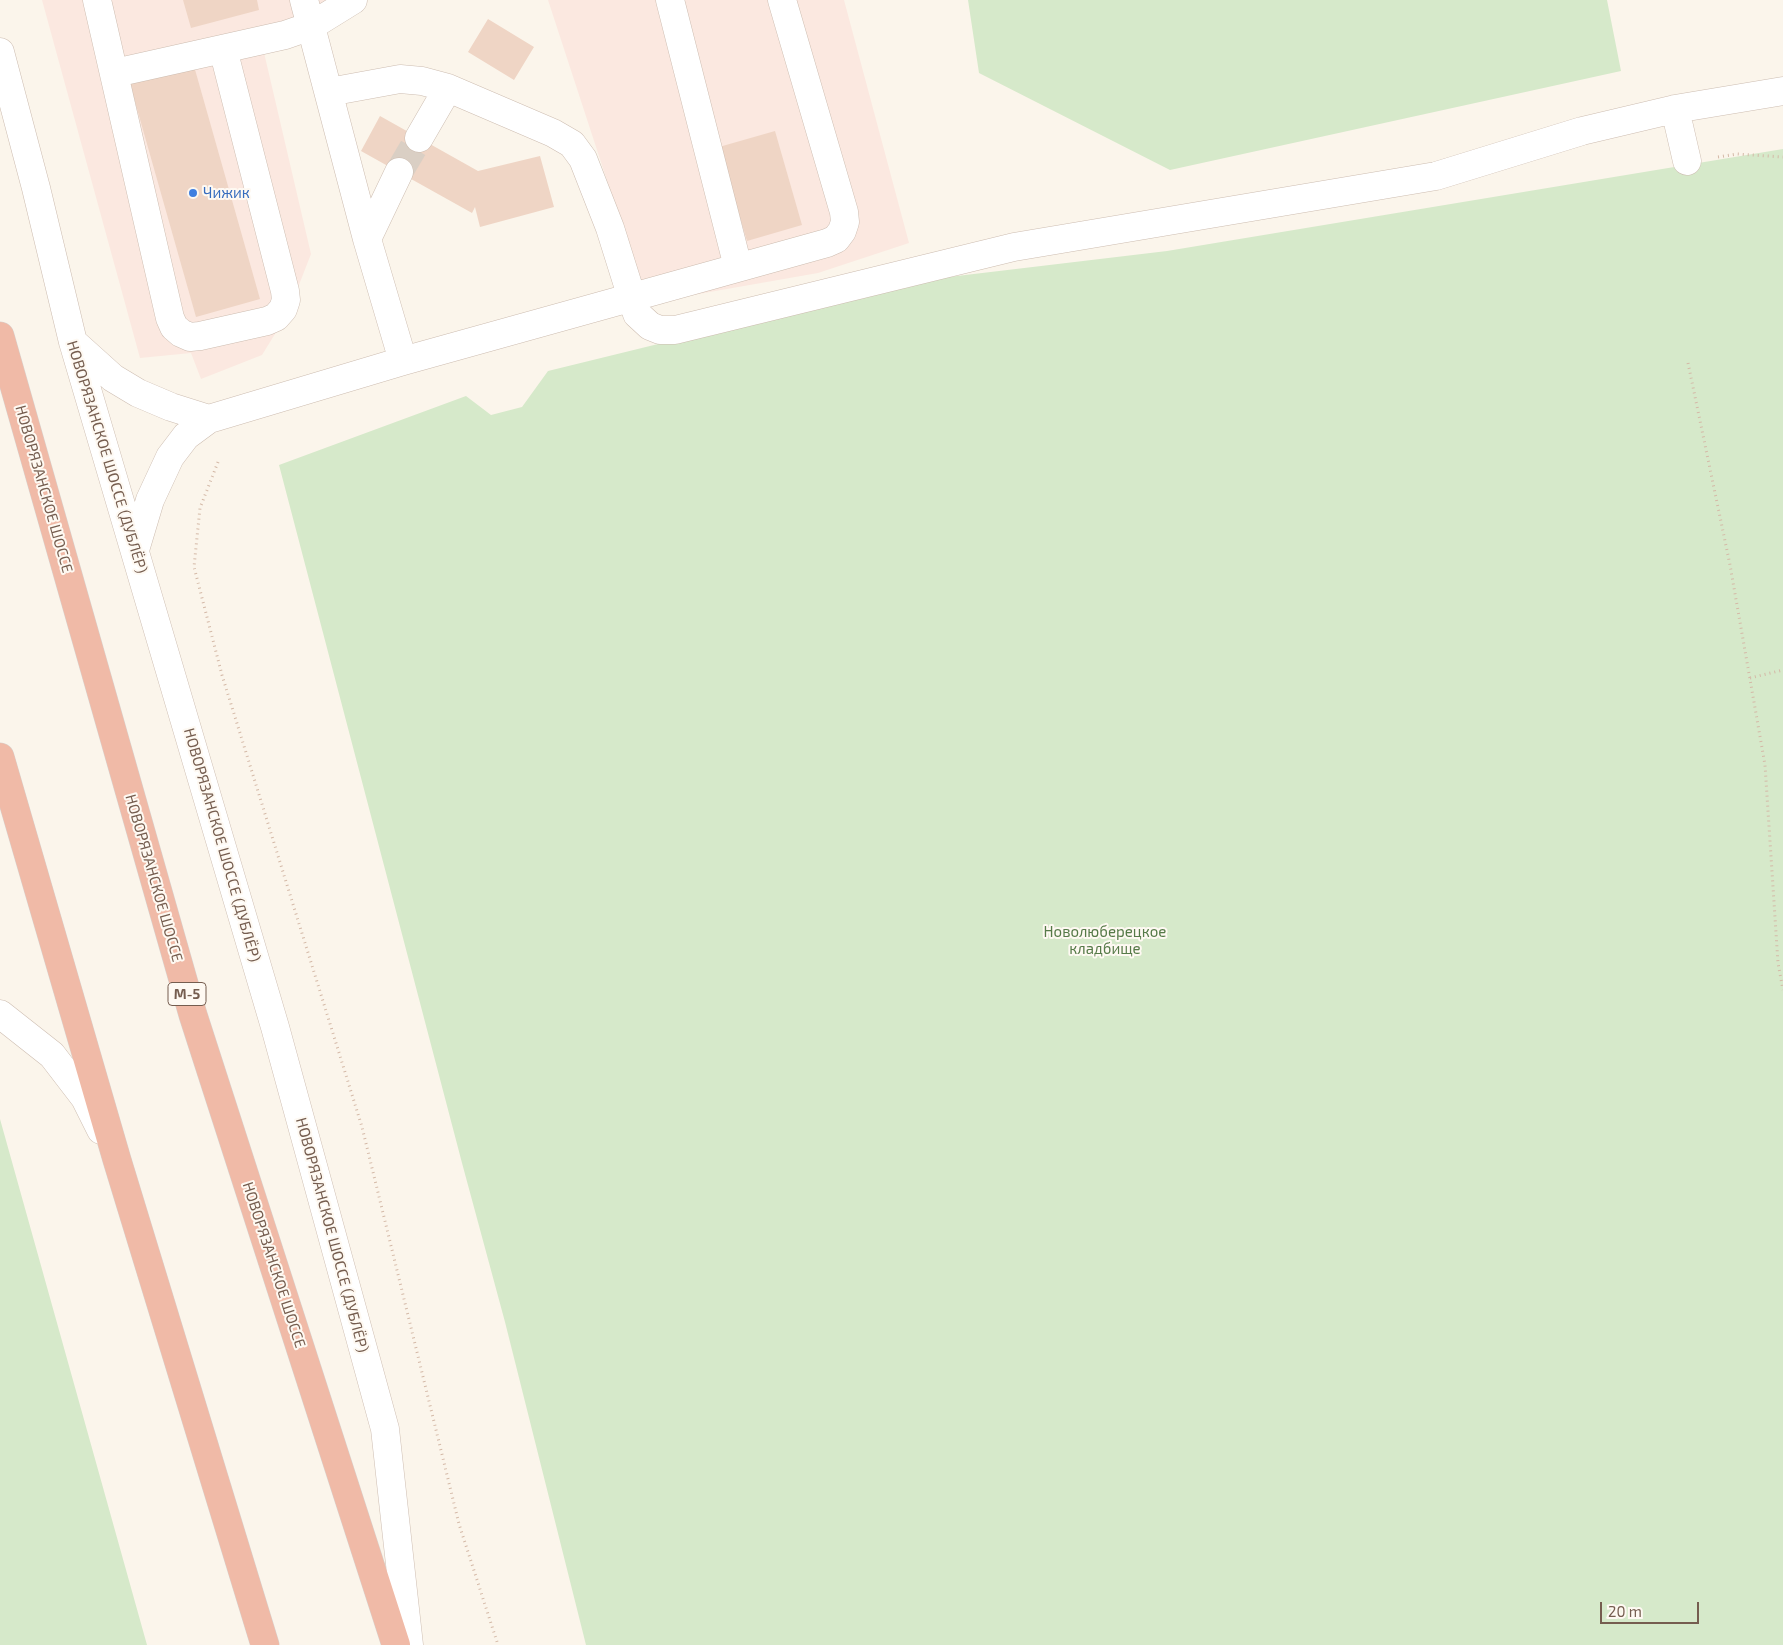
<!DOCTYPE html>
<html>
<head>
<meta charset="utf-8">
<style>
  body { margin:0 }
  #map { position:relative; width:1783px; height:1645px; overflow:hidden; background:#fbf5eb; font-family:"Exo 2",sans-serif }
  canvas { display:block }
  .scale { position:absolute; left:1600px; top:1602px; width:99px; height:22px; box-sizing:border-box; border:2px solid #755d4f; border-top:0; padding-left:6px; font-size:15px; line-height:18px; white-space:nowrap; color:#755d4f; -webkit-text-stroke:4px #fef9f2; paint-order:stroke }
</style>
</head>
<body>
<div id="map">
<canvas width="1783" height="1645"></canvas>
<div class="scale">20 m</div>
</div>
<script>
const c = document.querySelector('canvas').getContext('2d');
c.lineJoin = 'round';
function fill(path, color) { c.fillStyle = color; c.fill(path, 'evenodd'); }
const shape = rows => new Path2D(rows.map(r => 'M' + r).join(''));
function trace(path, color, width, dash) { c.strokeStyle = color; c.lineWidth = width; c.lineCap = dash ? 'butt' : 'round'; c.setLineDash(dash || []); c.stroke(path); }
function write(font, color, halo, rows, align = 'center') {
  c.font = font + ' "Exo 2",sans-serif'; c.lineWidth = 4; c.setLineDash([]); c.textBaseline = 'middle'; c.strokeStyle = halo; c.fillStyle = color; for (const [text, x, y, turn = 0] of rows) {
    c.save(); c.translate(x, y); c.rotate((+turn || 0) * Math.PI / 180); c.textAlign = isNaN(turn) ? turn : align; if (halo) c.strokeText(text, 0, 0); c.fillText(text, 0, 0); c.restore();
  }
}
fill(shape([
  [42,0,359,0,262,44,311,254,288,313,262,355,201,379,191,353,140,358],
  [548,0,844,0,909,243,818,273,647,303]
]), '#fbe8e0');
fill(shape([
  [968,0,1607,0,1621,71,1170,170,979,73],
  [1783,149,1783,1645,586,1645,505,1322,462,1163,279,465,466,396,491,415,522,407,548,371,915,281,1167,251],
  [0,1119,147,1645,0,1645]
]), '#d6e9ca');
fill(shape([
  [183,0,257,0,259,10,191,28],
  [488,19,534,47,514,80,468,52],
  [194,66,260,299,196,317,130,84],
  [380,116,478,171,540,156,554,207,480,227,475,207,472,213,361,151],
  [775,131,802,225,747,241,719,147]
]), '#efd5c5');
trace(shape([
  [399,172,419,138]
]), '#dacfc4', 28, [28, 14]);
const minor = shape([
  [97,0,170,318,174,327,181,333,190,337,200,336,267,321,276,317,283,309,286,300,285,291,223,49],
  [304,0,367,239,403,361],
  [670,0,738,267],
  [0,52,36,188,73,342,275,1027,385,1429,409,1645],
  [115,73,285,35,311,26,353,0],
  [329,92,400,79,422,81,448,88,553,133,572,144,583,159,610,228,637,314,650,326,660,330,675,330,1014,247,1436,176,1582,131,1675,109,1783,91],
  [1675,109,1687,161],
  [419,138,448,88],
  [367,239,399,172],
  [73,342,113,378,138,393,171,407,209,419],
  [135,550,150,500,170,457,186,436,209,419,403,361,827,243,836,239,842,231,845,222,844,212,782,0],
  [0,1014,52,1055,85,1098,101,1130]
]);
const highway = shape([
  [0,336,193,1015,396,1645],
  [0,757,117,1160,265,1645]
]);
trace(minor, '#cdbdb1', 29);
trace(highway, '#d8d2ce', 29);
trace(shape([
  [1718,157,1737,154,1783,157],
  [1688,363,1730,565,1765,765,1778,963,1783,990],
  [218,462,200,508,194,567,222,675,362,1127,459,1524,498,1645],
  [1750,678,1783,670]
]), '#d4b9a7', 3, [1, 4]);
trace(minor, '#fff', 28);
trace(highway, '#f0baa7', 28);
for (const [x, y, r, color] of [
  [193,193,5,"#3f7fe0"]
]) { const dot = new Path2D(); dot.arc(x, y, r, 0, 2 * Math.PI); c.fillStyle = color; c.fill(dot); trace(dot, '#fef9f2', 2); }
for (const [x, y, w] of [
  [187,994,38]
]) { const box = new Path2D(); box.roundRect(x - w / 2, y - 11.5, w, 23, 4); c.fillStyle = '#fef9f2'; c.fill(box); trace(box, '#755d4f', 1); }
write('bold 14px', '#755d4f', null, [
  ["М-5",187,994]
]);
write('15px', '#366cbe', '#fef9f2', [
  ["Чижик",203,193]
], 'left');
write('15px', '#755d4f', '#fef9f2', [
  ["НОВОРЯЗАНСКОЕ ШОССЕ (ДУБЛЁР)",107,457,73],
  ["НОВОРЯЗАНСКОЕ ШОССЕ",44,489,74],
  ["НОВОРЯЗАНСКОЕ ШОССЕ (ДУБЛЁР)",222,845,74],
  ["НОВОРЯЗАНСКОЕ ШОССЕ",154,878,74],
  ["НОВОРЯЗАНСКОЕ ШОССЕ (ДУБЛЁР)",332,1235,75],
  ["НОВОРЯЗАНСКОЕ ШОССЕ",274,1265,72]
]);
write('15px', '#567a48', '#fef9f2', [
  ["Новолюберецкое",1105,932],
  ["кладбище",1105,949]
]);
</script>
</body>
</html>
